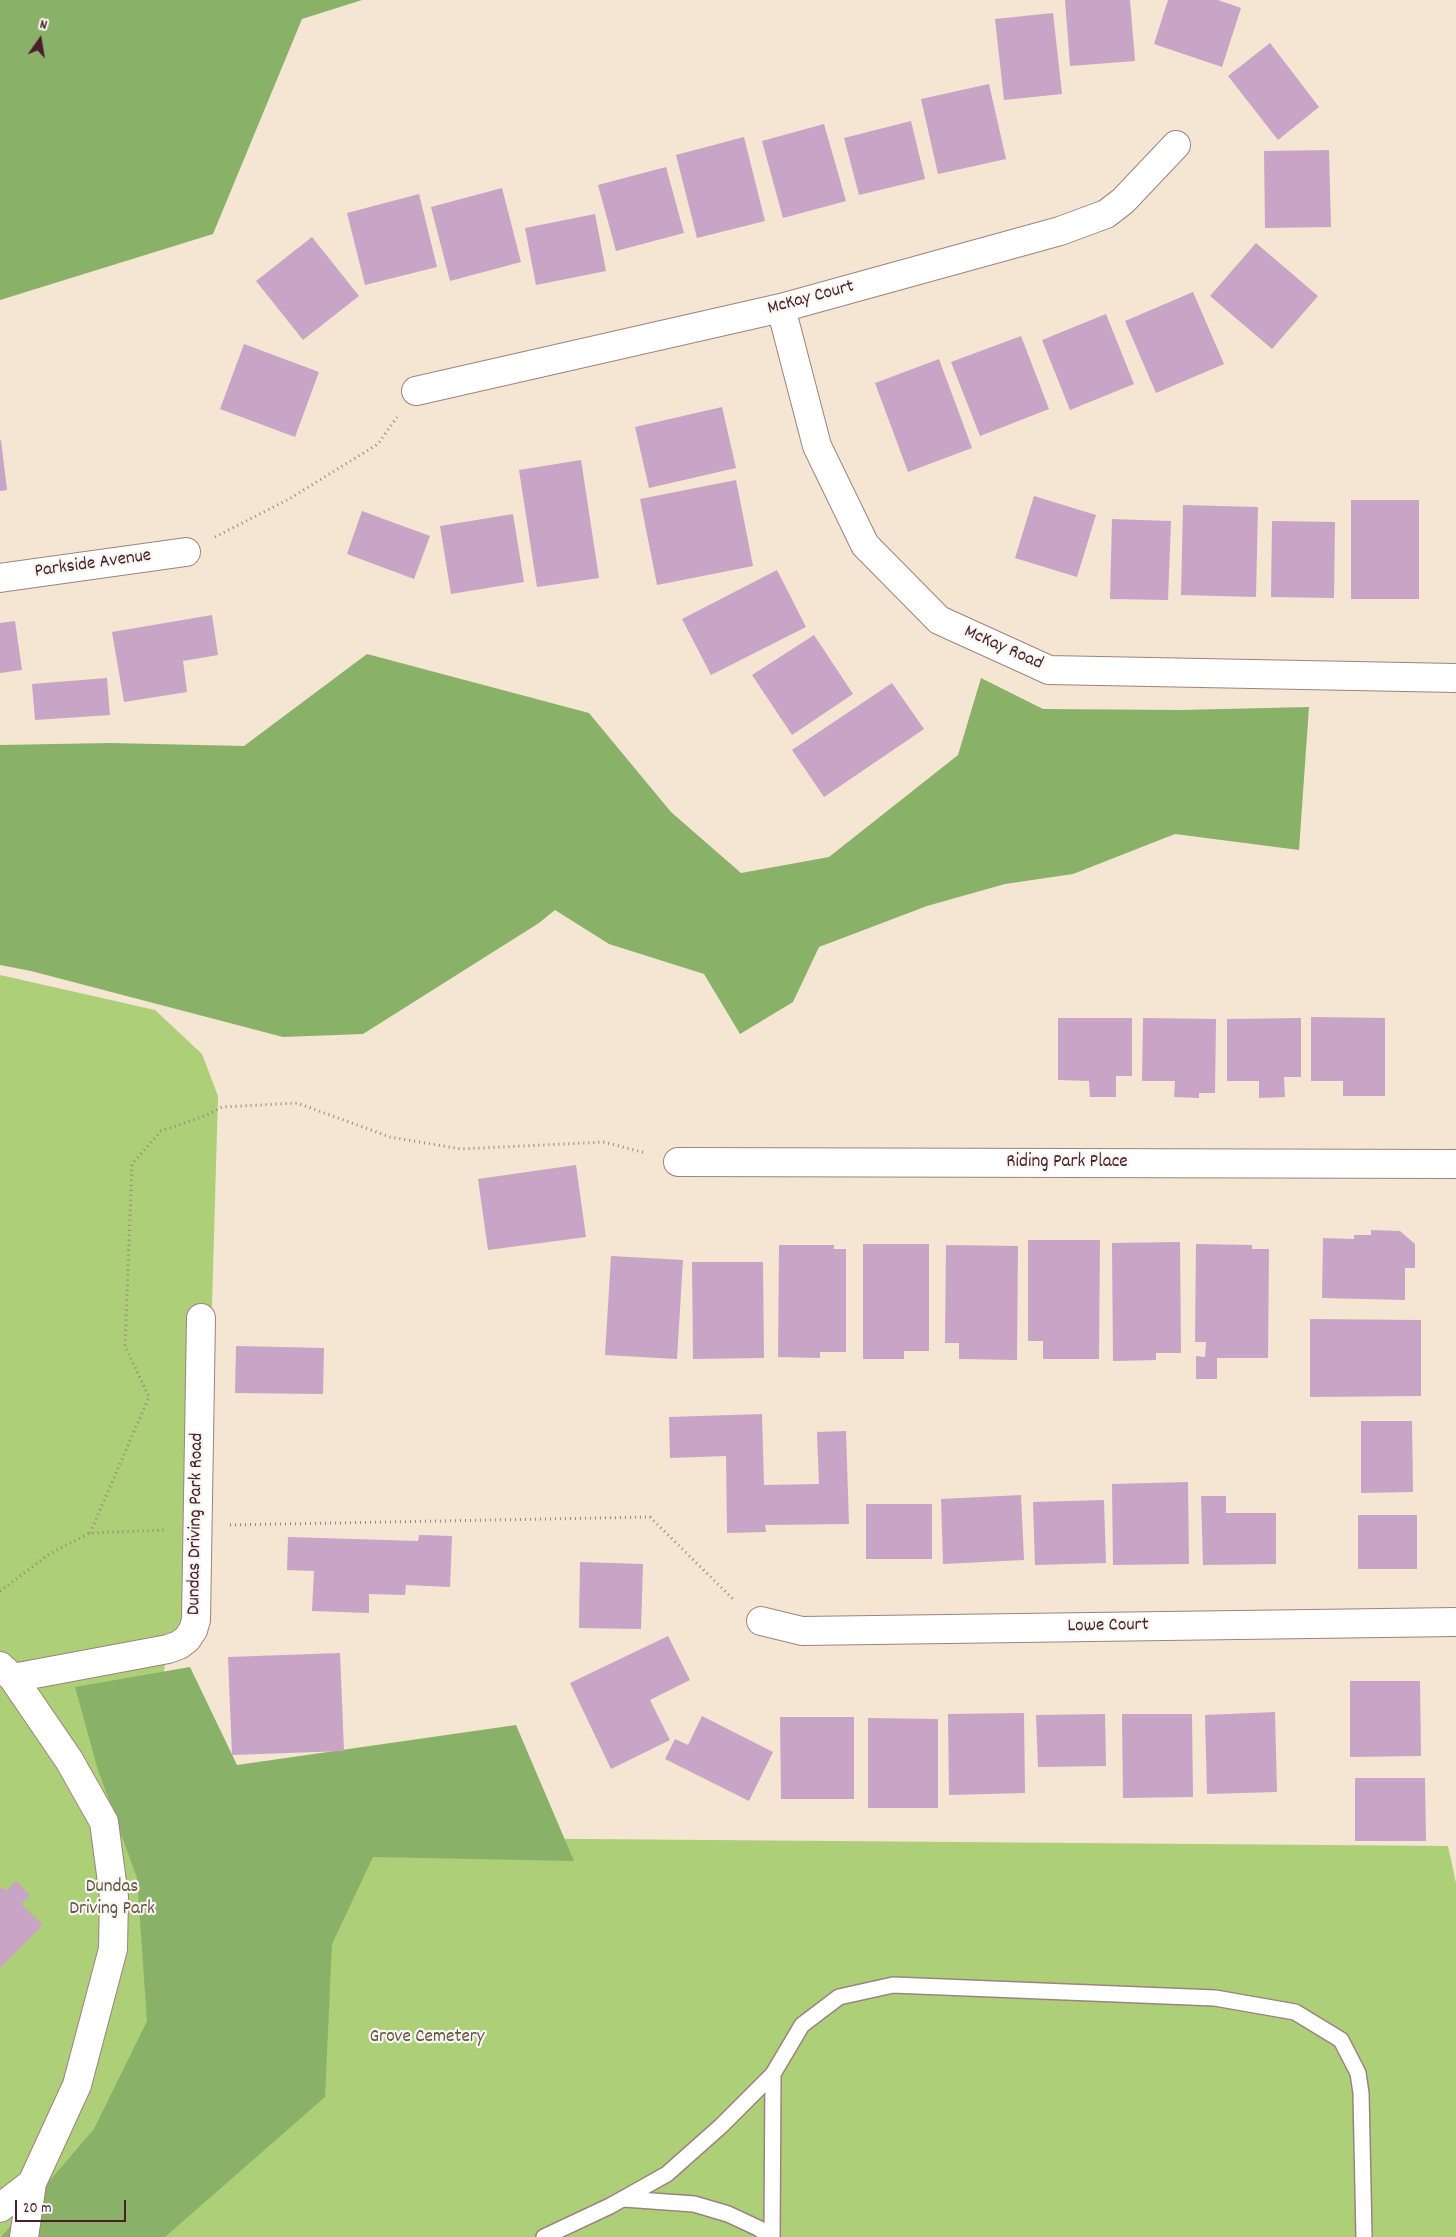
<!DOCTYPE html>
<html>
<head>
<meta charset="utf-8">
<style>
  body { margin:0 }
  #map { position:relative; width:1456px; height:2237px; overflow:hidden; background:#f4e6d2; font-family:Dekko,sans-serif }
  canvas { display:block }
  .north { position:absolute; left:15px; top:15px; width:50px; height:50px; -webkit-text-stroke:4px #f6f6f2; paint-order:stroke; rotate:13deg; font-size:14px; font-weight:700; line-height:20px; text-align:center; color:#4a1f2b }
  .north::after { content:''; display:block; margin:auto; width:18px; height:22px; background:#4a1f2b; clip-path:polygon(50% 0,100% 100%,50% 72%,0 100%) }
  .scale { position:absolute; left:15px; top:2200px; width:111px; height:22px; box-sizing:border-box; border:2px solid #4a1f2b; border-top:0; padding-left:6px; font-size:15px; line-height:18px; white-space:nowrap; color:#4a1f2b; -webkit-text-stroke:4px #f6f6f2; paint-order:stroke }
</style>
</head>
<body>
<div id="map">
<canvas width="1456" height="2237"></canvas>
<div class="north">N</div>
<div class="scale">20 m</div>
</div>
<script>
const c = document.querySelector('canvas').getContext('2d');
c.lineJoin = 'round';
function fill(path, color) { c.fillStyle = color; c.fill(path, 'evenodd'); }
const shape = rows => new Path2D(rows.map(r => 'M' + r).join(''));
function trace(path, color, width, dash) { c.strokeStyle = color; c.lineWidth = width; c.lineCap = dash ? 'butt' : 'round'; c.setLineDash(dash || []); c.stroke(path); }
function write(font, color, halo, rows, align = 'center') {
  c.font = font + ' Dekko,sans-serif'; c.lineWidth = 4.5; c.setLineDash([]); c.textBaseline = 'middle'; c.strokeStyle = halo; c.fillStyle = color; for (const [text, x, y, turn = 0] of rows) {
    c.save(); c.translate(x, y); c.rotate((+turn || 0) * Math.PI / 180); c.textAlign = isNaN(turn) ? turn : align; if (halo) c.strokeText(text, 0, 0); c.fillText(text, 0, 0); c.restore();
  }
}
fill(shape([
  [0,975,155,1010,202,1054,218,1096,203,1619,167,1654,145,1772,339,1837,1448,1846,1456,1883,1456,2237,0,2237]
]), '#accf77');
fill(shape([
  [0,0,362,0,302,19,213,234,0,300],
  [367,654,589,713,671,812,741,873,829,857,958,755,981,678,1043,709,1181,710,1309,707,1299,850,1175,834,1073,874,1005,884,927,906,819,947,793,1002,740,1034,704,974,609,944,555,910,539,923,363,1034,283,1037,31,971,0,965,0,745,110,743,244,746],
  [190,1667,237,1765,516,1725,574,1861,373,1857,332,1944,325,2097,165,2237,1,2237,94,2129,147,2021,137,1878,97,1767,75,1687]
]), '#89b268');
fill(shape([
  [1065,0,1130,0,1135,61,1070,66],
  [1168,0,1218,0,1241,8,1222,67,1154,44],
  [1053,13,1062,94,1004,100,995,19],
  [1270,43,1319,107,1278,140,1228,76],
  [989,84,1006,159,938,174,921,99],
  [911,121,925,179,859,195,844,138],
  [824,124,846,201,783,218,762,141],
  [744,137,765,221,697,238,676,155],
  [1329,150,1331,227,1265,228,1264,151],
  [666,167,684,233,616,251,598,185],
  [502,188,521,262,450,281,431,207],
  [419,194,437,267,365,285,347,213],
  [595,214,606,271,536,285,525,228],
  [312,237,359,296,303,340,256,281],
  [1256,243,1318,296,1272,349,1210,296],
  [1193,292,1224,364,1156,393,1125,321],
  [1106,314,1134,384,1070,410,1042,340],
  [1021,336,1049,409,980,436,951,362],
  [244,344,319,372,295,437,220,409],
  [939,359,972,448,908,472,875,383],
  [722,407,736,468,649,488,635,427],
  [1,440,7,490,0,491,0,441],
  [581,460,599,578,537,587,519,470],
  [736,480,753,566,657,585,640,499],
  [1034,496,1096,515,1077,577,1015,558],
  [1351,500,1419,500,1419,599,1351,599],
  [1183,505,1258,507,1256,597,1181,595],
  [362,511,430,536,414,579,347,554],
  [513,514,524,582,451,594,440,526],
  [1112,519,1171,521,1168,600,1110,599],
  [1272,521,1335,522,1334,598,1271,597],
  [777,570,806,627,711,675,682,619],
  [212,615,218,655,183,661,187,692,124,702,112,632],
  [15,621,22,670,0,673,0,623],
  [814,635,853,694,792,735,752,675],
  [107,678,110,715,35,720,32,684],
  [892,683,924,729,824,797,792,750],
  [1311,1017,1385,1018,1385,1096,1343,1096,1343,1081,1311,1081],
  [1058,1018,1132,1018,1132,1076,1116,1076,1116,1097,1090,1097,1089,1081,1058,1080],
  [1143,1018,1216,1019,1215,1093,1199,1093,1199,1098,1174,1097,1175,1081,1142,1081],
  [1301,1018,1301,1077,1284,1077,1285,1097,1259,1098,1259,1081,1227,1081,1227,1019],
  [576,1165,586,1237,488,1250,478,1179],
  [1371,1230,1400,1231,1415,1244,1415,1268,1405,1268,1405,1300,1322,1298,1323,1238,1354,1239,1354,1235,1371,1235],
  [1028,1240,1100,1240,1099,1359,1043,1359,1043,1341,1028,1341],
  [1180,1242,1181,1353,1156,1353,1156,1360,1113,1361,1112,1243],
  [863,1244,929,1244,929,1351,904,1351,904,1359,863,1359],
  [1196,1244,1252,1245,1252,1249,1269,1249,1268,1358,1217,1358,1217,1379,1196,1379,1196,1356,1205,1357,1206,1342,1195,1342],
  [779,1245,834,1245,834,1249,846,1249,846,1352,820,1352,820,1358,778,1357],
  [946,1245,1018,1246,1017,1360,959,1359,959,1343,945,1343],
  [611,1256,683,1260,677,1359,605,1355],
  [692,1262,763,1262,764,1358,693,1359],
  [1310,1319,1421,1320,1421,1396,1310,1397],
  [236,1346,324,1348,323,1394,235,1393],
  [762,1414,764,1485,819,1484,817,1432,846,1431,849,1524,765,1525,766,1532,727,1533,726,1456,670,1458,669,1417],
  [1361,1421,1412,1421,1413,1492,1361,1493],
  [1188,1482,1189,1564,1113,1565,1112,1484],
  [1021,1495,1024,1560,943,1564,941,1499],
  [1201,1496,1226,1496,1226,1513,1276,1513,1276,1564,1203,1565],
  [1104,1500,1106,1563,1035,1565,1033,1502],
  [866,1504,932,1504,932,1559,866,1559],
  [1358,1515,1417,1515,1417,1569,1358,1569],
  [419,1535,452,1536,450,1587,406,1585,405,1595,369,1594,369,1613,312,1611,314,1571,287,1570,288,1537,418,1541],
  [580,1562,643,1564,641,1629,579,1628],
  [668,1636,690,1680,650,1700,670,1740,611,1769,570,1683],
  [340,1653,344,1751,232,1755,228,1657],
  [1350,1681,1420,1681,1421,1756,1350,1757],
  [1275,1712,1277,1792,1207,1794,1205,1715],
  [1024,1713,1025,1793,949,1795,948,1714],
  [1105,1714,1106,1766,1038,1767,1036,1715],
  [1122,1714,1192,1714,1193,1797,1123,1798],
  [702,1716,773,1752,749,1801,665,1759,675,1739,688,1745],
  [780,1717,854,1717,854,1799,781,1799],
  [868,1718,938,1719,938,1808,868,1808],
  [1355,1778,1425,1778,1426,1841,1355,1841],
  [16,1881,30,1895,21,1904,43,1925,0,1968,0,1889,2,1887,6,1891]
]), '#c8a4c6');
const lane = shape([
  [624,2199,694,2204,728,2214,758,2228,771,2237],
  [544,2237,610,2206,667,2174,721,2126,773,2074,802,2025,839,1997,893,1985,1215,1998,1295,2012,1341,2040,1358,2073,1361,2093,1364,2237],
  [772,2237,773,2074]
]);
const street = shape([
  [781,308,817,446,865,545,939,620,1049,670,1456,678],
  [416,391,781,308,1060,231,1106,214,1123,201,1176,145],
  [0,578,186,552],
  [678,1162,1456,1164],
  [761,1621,802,1631,1456,1622],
  [0,1666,13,1678,69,1760,104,1822,114,1897,113,1949,77,2085,32,2183,0,2208],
  [13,1678,168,1649,179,1645,187,1639,193,1630,196,1620,201,1318],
  [24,2237,32,2183]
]);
trace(lane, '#9f827e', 18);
trace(street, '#9f827e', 30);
trace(shape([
  [215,537,289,499,378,444,397,417],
  [230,1525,650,1517,735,1601],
  [90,1533,149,1397,125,1346,132,1164,161,1131,207,1115,222,1107,297,1103,390,1137,461,1149,603,1142,646,1153],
  [0,1591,51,1553,90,1533,164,1530]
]), '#9f827e', 3, [1, 4]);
trace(lane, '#fff', 15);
trace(street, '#fff', 28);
write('19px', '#4a1f2b', '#f6f6f2', [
  ["McKay Court",811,299,-15],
  ["Parkside Avenue",93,565,-8],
  ["McKay Road",1003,649,24],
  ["Riding Park Place",1067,1163],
  ["Dundas Driving Park Road",197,1524,-89],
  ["Lowe Court",1108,1627,-1]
]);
write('19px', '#675442', '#f6f6f2', [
  ["Dundas",112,1888],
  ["Driving Park",112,1910],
  ["Grove Cemetery",427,2038]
]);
</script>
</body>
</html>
